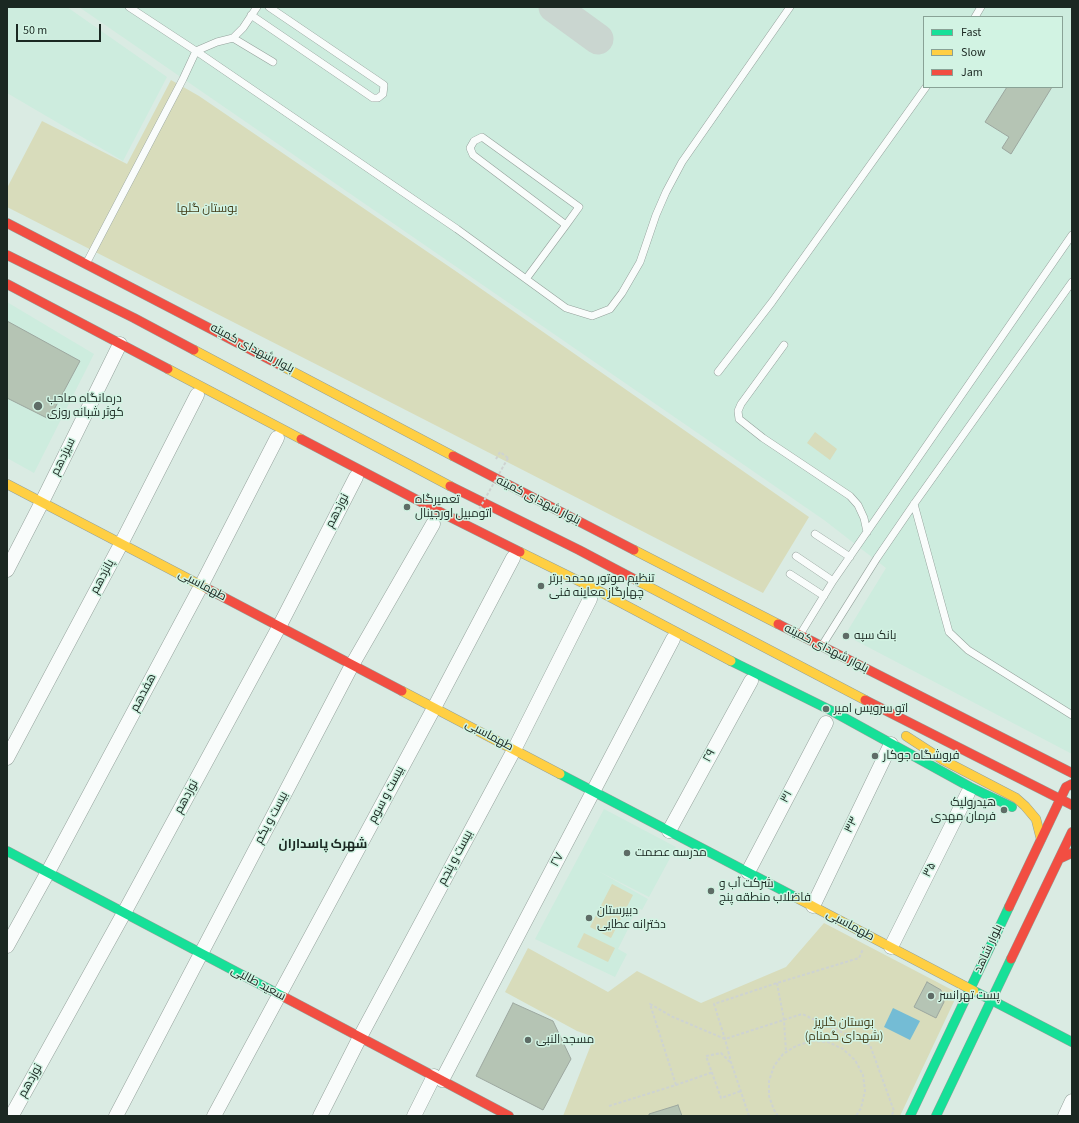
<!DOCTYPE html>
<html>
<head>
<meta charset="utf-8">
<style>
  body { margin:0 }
  #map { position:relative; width:1079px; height:1123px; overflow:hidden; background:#daebe3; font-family:"Source Sans 3",sans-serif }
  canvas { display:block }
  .frame { position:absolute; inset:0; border:8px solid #1b2822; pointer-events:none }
  .legend { position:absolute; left:923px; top:16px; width:140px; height:72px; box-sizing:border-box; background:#d2f3e3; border:1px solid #89a296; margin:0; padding:5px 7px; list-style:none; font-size:12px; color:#1b2822 }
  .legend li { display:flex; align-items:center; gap:8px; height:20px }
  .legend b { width:20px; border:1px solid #89a296 }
  .scale { position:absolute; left:16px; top:24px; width:85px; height:18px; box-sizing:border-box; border:2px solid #1b2822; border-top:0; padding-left:5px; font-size:12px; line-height:14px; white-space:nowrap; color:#1b2822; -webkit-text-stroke:3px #d2f3e3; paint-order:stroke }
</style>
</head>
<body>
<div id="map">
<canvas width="1079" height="1123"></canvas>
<div class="frame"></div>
<ul class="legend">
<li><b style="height:5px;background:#16e098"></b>Fast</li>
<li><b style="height:5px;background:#ffcf43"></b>Slow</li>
<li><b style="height:5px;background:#f24e42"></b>Jam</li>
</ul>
<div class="scale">50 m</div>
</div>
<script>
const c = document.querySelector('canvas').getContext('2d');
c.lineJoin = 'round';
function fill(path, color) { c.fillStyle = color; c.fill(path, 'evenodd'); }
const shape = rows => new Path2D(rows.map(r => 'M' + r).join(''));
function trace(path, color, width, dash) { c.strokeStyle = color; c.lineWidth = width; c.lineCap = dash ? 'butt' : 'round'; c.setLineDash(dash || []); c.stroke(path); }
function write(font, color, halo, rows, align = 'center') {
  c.font = font + ' "Source Sans 3",Cairo,sans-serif'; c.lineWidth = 3; c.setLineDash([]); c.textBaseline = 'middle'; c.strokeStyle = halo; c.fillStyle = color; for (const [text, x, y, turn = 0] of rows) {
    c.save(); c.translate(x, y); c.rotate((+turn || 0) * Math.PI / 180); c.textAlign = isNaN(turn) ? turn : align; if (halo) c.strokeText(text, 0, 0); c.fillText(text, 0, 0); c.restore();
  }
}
fill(shape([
  [7,7,67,7,167,77,123,161,7,93],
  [79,7,1072,7,1072,754,845,635,886,568,824,520],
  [924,17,1062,17,1062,87,924,87],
  [7,302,94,354,34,473,7,458],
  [604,809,676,847,649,897,598,871,648,899,642,910,638,908,628,926,629,927,618,949,627,954,615,977,535,939]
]), '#cdecde');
fill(shape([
  [171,80,199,96,457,272,809,517,763,593,349,381,7,207,7,188,42,121,127,164],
  [815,432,837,449,830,460,807,443],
  [612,884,633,895,611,938,590,927],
  [824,923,958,993,900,1116,563,1116,594,1037,577,1031,505,992,528,948,608,992,637,971,701,1003,786,967],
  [584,933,615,948,608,962,577,947]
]), '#d8dcbb');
fill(shape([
  [893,1008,920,1021,910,1040,884,1027]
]), '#74bcd5');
trace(shape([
  [554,7,598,39]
]), '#cad6d0', 31);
const building = shape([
  [1007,87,1052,87,1011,154,1002,148,1009,137,985,122,1007,87],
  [7,321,80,361,49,419,7,398,7,321],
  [927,982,941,990,944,1002,936,1018,914,1007,927,982],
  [513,1003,553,1021,571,1059,543,1110,476,1076,513,1003],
  [678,1105,682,1116,649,1116,649,1114,678,1105]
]);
fill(building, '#b5c4b4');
trace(building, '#9ca79f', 1);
const lane = shape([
  [129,7,196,51,217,42,233,38,243,28,257,7],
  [251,15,373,98,378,98,383,94,384,85,269,7],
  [975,17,981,7],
  [233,38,273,62],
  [87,262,183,79,196,51,457,229,566,308,592,316,610,309,622,293,640,262,656,215,666,192,682,162,790,7],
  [526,279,566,225,579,207,482,137,474,141,470,148,473,155,566,225],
  [784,345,741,404,738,411,739,419,763,438,850,496,858,505,864,518,867,532],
  [718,372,772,302,926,87],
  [914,504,949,632,968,650,1072,715],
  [815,534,850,557],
  [796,556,833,581],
  [790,574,824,596],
  [801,633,833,581,1072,235],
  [823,644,877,558,914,504,1072,282]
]);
const street = shape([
  [7,570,42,502,120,344],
  [7,758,121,544,197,395],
  [669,831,751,681],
  [748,872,826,723],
  [813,906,891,744],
  [7,946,48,872,201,586,277,438],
  [891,947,968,793],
  [442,1080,673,639],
  [12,1115,124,913,279,627,356,477],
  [116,1116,352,665,433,524],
  [214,1116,434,708,513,558],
  [320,1116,360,1037,514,750,590,599],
  [414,1116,434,1076],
  [1065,1116,1072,1101]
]);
const fast = shape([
  [731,661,832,711,970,787,1012,807],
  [560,774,797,898],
  [7,851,284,997],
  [974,991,1072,1042],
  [910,1116,1009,907],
  [936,1116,1011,959]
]);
const slow = shape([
  [194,350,450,486],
  [284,367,453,456],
  [168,369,301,439],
  [7,484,206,588],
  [634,550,778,624],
  [520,552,595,589,731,661],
  [634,579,865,700],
  [402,691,560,774],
  [906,736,943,760,1016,798,1025,806,1036,819,1041,839],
  [797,898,974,991]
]);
const jam = shape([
  [7,223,284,367],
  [7,255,134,318,194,350],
  [7,284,168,369],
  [301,439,440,512,520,552],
  [453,456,634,550],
  [450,486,579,550,634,579],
  [206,588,402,691],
  [778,624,1072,773],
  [865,700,1072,805],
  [1059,859,1072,853],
  [1009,907,1066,787,1072,784],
  [1011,959,1072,832],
  [284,997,509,1116]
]);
trace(lane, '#94a19b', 8);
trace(street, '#94a19b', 15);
trace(fast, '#94a19b', 10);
trace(slow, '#94a19b', 10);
trace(jam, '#94a19b', 10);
trace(shape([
  [496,459,500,452,508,458],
  [777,983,784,1020,786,1052],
  [730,1062,721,1053,706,1056,721,1098,741,1091],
  [676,1085,650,1004,673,1017,725,1039,802,1014,870,1045,894,1111,891,1116],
  [609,1106,676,1085,713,1072],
  [749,1116,731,1062,725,1039,714,1004,777,983,859,958,863,949],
  [778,1116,774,1110,769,1096,769,1081,774,1066,783,1054,796,1046,811,1041,828,1042,843,1049,855,1060,863,1075,865,1091,861,1108,856,1116]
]), '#ced3d1', 2, [3, 2]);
trace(lane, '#f9fcfb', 7);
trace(street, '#f9fcfb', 14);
trace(fast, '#16e098', 9);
trace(slow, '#ffcf43', 9);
trace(jam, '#f24e42', 9);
trace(shape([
  [477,513,508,458]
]), '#ced3d1', 2, [3, 2]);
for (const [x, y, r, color] of [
  [38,406,5,"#5e6c66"],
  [407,507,4,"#5e6c66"],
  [541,586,4,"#5e6c66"],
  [846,636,4,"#5e6c66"],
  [826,709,4,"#5e6c66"],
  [875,756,4,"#5e6c66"],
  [1004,810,4,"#5e6c66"],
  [627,853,4,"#5e6c66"],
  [711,891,4,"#5e6c66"],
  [589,918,4,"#5e6c66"],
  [931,996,4,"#5e6c66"],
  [528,1040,4,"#5e6c66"]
]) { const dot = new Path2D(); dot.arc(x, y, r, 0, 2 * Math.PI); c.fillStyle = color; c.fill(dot); trace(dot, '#d2f3e3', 1.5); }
write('12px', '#443f1b', '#d2f3e3', [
  ["بوستان گلها",207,209],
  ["بوستان گلریز",844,1023],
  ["(شهدای گمنام)",844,1037]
]);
write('12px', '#1b2822', '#d2f3e3', [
  ["بلوار شهدای کمیته",252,349,28],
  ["سیزدهم",64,457,-64],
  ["بلوار شهدای کمیته",538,501,27],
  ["نوزدهم",338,511,-63],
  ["پانزدهم",103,577,-62],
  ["طهماسبی",202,586,28],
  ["بلوار شهدای کمیته",826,649,27],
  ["هفدهم",144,693,-62],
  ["طهماسبی",489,736,28],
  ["۲۹",710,756,-62],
  ["بیست و سوم",387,795,-62],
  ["نوزدهم",187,797,-62],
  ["۳۱",787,797,-62],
  ["بیست و یکم",272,818,-62],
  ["۳۳",852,825,-64],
  ["بیست و پنجم",456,858,-62],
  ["۲۷",558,860,-62],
  ["۳۵",930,870,-63],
  ["طهماسبی",850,926,28],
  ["بلوار شاهد",989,949,-65],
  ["سعید طالبی",258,984,28],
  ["نوزدهم",31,1081,-61]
]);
write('12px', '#1b2822', '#d2f3e3', [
  ["درمانگاه صاحب",47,399],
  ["کوثر شبانه روزی",47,413],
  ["تعمیرگاه",415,500],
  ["اتومبیل اورجینال",415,514],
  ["تنظیم موتور محمد برتر",549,579],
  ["چهارگاز معاینه فنی",549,593],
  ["بانک سپه",854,636],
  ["اتو سرویس امیر",834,709],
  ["فروشگاه جوکار",883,756],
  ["هیدرولیک",996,803,"right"],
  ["فرمان مهدی",996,817,"right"],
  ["مدرسه عصمت",635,853],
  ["شرکت آب و",719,884],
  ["فاضلاب منطقه پنج",719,898],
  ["دبیرستان",597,911],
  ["دخترانه عطایی",597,925],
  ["پست تهرانسر",939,996],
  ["مسجد النبی",536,1040]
], 'left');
write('bold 13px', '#1b2822', '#d2f3e3', [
  ["شهرک پاسداران",323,845]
]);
</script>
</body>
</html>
